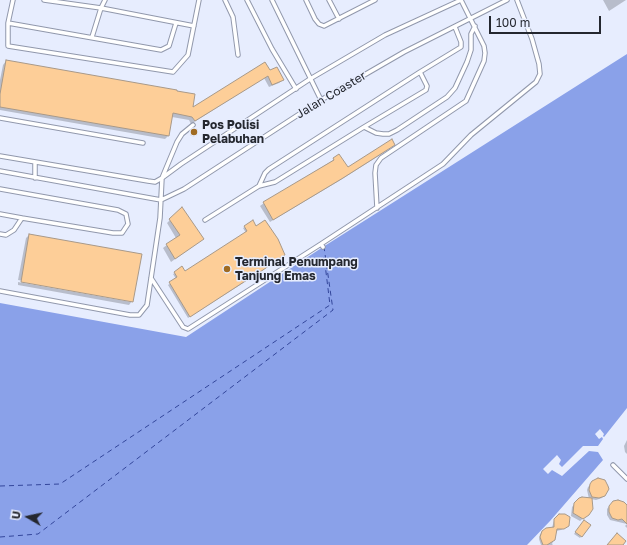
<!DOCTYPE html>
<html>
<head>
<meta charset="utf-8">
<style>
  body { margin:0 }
  #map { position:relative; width:627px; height:545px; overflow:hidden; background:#e7edfe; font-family:"Golos Text",sans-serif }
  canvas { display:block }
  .north { position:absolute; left:8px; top:497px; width:40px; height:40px; -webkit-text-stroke:3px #e7edfe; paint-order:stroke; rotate:279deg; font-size:11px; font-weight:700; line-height:16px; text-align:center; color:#24272f }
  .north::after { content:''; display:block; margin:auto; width:14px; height:18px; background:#24272f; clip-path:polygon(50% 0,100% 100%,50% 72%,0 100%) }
  .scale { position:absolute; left:489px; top:16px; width:112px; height:18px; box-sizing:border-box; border:2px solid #24272f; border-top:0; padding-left:5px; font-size:12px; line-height:14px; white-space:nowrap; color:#24272f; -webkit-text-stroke:3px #e7edfe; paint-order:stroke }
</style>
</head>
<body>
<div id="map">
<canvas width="627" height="545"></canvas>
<div class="north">U</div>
<div class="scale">100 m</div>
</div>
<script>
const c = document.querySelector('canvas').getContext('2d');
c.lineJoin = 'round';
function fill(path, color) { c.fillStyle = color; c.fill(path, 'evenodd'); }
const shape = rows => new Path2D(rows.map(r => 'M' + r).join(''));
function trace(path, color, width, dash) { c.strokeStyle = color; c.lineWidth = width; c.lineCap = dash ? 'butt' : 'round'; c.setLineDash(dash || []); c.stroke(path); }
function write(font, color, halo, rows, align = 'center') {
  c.font = font + ' "Golos Text",sans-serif'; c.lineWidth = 3; c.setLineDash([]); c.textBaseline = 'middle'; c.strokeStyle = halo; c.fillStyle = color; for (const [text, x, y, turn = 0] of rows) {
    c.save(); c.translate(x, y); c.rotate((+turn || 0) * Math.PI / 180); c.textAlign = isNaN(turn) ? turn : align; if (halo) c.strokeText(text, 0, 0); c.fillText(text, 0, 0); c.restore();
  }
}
fill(shape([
  [627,54,627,408,604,437,603,436,604,434,600,429,595,434,599,439,602,437,603,439,598,446,583,446,562,467,559,464,561,460,557,455,543,469,548,474,552,470,562,476,589,451,598,452,603,460,550,521,527,545,0,545,0,303,186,337,323,247]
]), '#8aa1e9');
fill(shape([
  [603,0,626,0,609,11],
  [6,61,192,109,270,72,283,80,279,83,269,87,264,78,191,124,189,120,172,117,168,136,165,139,0,110,0,80,3,65],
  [196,128,198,130,194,137,190,135],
  [391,148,339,181,270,222,260,206,264,203,330,162,339,156,347,168],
  [182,208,199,242,171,262,163,248,176,238,167,223],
  [253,222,259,273,188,318,168,285,176,279,173,274,175,273,185,272,246,233,243,228],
  [29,235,141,255,132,301,129,305,18,285,18,282,131,302,131,300,18,280,26,238],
  [627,440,627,454,625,452,624,446],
  [595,480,604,495,602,498,596,500,591,499,588,514,580,521,571,516,572,507,579,499,589,499,587,490,588,487],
  [610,505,627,510,627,528,625,526,627,524,610,520,607,515,607,509],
  [560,514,568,526,561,530,556,531,555,537,552,544,553,545,541,545,539,539,540,534,552,528,554,520],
  [582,523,590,525,580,538,574,534]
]), '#0003');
trace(shape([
  [0,486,60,484,330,305,325,264],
  [0,537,38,534,333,310,324,247]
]), '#33469b', 1, [5, 4]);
const building = shape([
  [6,60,177,90,177,91,195,94,193,107,265,62,270,70,277,67,284,80,272,85,268,76,195,121,192,117,173,113,169,136,0,107,0,94,6,60],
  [392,139,395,145,343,178,273,220,263,202,334,160,333,158,339,154,348,167,392,139],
  [182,207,204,239,175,259,166,244,180,235,169,219,182,207],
  [253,220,256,226,265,220,278,239,285,255,260,272,260,273,250,278,190,317,169,282,177,277,174,272,182,266,185,271,247,231,244,226,253,220],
  [29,234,142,254,133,302,21,282,29,234],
  [598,478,605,480,608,486,609,489,605,496,599,498,592,497,589,490,590,484,592,481,598,478],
  [582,497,592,498,593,509,589,515,583,519,573,513,574,503,579,498,582,497],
  [618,500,624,502,627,505,627,524,622,519,618,520,612,518,609,512,609,506,613,501,618,500],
  [559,514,565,514,570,517,569,526,564,529,557,529,555,540,547,545,543,545,540,537,542,531,546,528,554,527,554,519,559,514],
  [584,520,591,525,582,537,575,532,584,520],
  [617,533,626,541,623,545,607,545,617,533]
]);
fill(building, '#fdce98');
trace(building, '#a89989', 1);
const lane = shape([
  [13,0,8,23,161,50,169,46,176,23],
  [44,0,101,8,194,26],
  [225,0,233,17,238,55],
  [247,0,272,49,296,89],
  [272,0,321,100],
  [306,0,315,19,319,24,324,26,375,0],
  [329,0,339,19],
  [8,23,8,46,173,72,188,55,199,0],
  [92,37,101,8,105,0],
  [420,72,461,47,461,42,455,27],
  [0,118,143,143],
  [364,127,426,90,427,86,420,72,269,169,265,173,259,186,275,182,364,127,376,133,383,134,389,134,397,130,447,97,455,88,467,62,471,50,471,34,475,26],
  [0,156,148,181,155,182,162,178,181,164,310,79,385,35,461,0],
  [0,171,161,200],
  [35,178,35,162],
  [0,189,118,210,126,214,128,224,122,233,113,233,22,218,14,230,6,235,0,234],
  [161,200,184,189,321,100,404,52,507,0],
  [377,208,375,173,376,165,381,158,466,101,484,61,485,53,484,46,461,0],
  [0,214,22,218],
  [205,220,259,186],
  [321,244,443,164,471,135,536,82,540,74,539,64,532,39,517,0],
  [151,278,183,327,188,329,321,244,323,247],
  [0,291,130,315,139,315,147,305,160,218,162,178,177,142,182,134,193,125],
  [613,465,627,479]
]);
trace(lane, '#9198ac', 5.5);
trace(lane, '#fff', 3.5);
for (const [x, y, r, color] of [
  [194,132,4,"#9f6b23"],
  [227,269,4,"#9f6b23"]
]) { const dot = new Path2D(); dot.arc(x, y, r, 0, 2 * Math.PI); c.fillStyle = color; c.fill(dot); trace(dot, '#e7edfe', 1.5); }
write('12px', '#24272f', '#e7edfe', [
  ["Jalan Coaster",331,95,-31]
]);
write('bold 12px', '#24272f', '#e7edfe', [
  ["Pos Polisi",202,125],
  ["Pelabuhan",202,139],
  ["Terminal Penumpang",235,262],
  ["Tanjung Emas",235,276]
], 'left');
</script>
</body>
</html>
